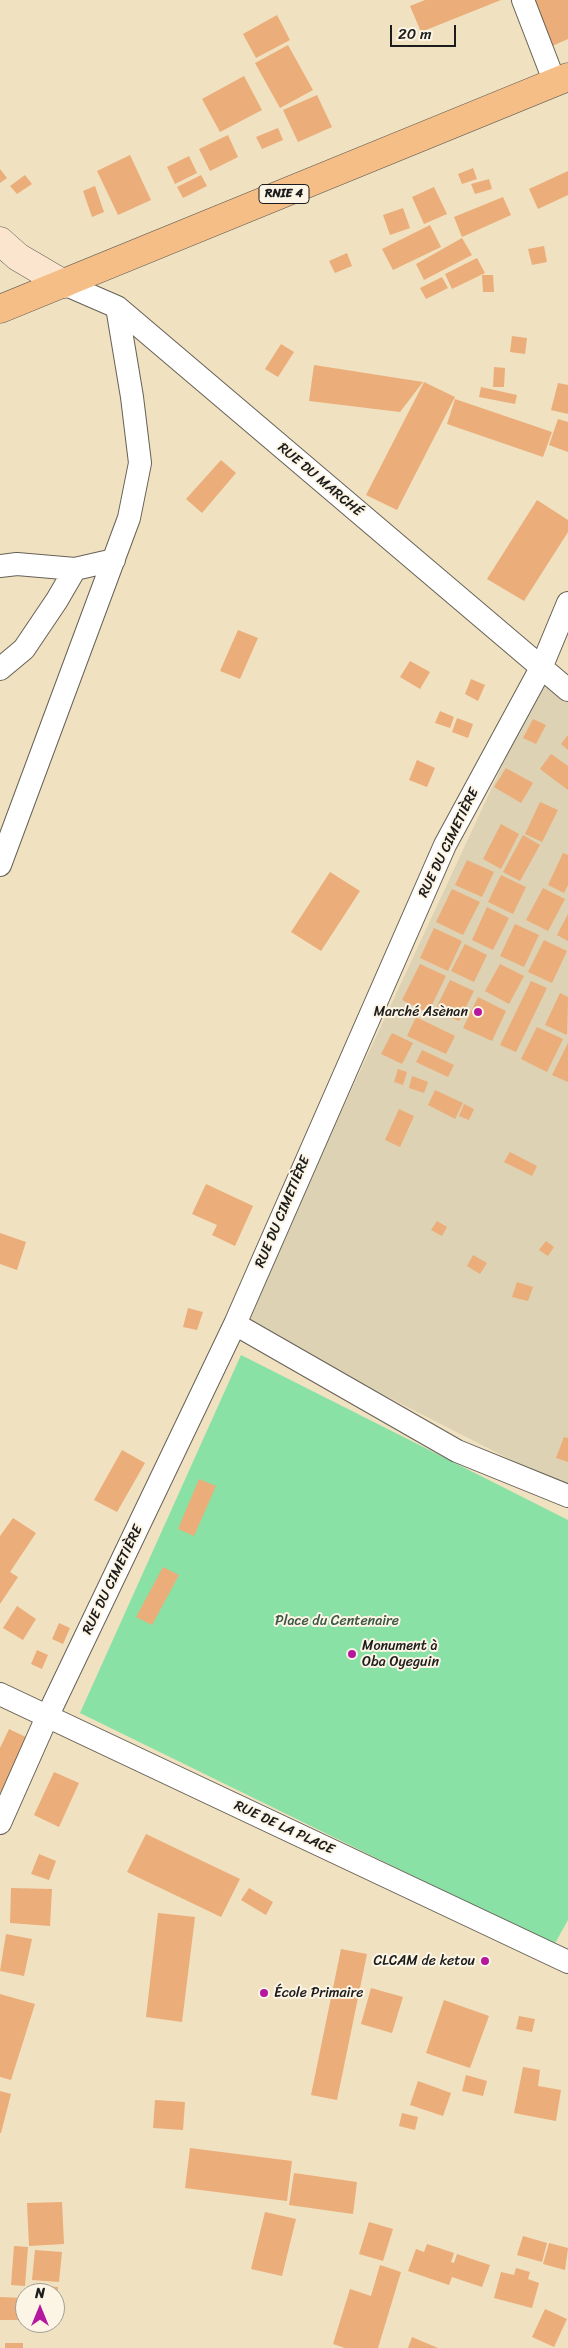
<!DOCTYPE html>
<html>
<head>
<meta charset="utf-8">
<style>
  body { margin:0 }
  #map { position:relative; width:568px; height:2348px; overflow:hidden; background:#f0e1c1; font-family:Sriracha,sans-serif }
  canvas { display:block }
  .north { position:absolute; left:15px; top:2283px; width:50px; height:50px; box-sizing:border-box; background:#fcf5e5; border:1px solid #a29e95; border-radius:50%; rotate:0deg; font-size:14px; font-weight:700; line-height:20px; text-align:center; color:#1c1c1c }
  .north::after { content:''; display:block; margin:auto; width:18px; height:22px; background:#b5179e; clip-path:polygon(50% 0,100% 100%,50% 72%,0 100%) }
  .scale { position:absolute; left:390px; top:25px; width:66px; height:22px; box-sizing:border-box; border:2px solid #1c1c1c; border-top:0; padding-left:6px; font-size:15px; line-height:18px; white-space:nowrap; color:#1c1c1c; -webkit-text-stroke:4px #fcf5e5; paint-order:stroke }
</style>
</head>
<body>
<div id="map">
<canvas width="568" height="2348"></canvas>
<div class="north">N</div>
<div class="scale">20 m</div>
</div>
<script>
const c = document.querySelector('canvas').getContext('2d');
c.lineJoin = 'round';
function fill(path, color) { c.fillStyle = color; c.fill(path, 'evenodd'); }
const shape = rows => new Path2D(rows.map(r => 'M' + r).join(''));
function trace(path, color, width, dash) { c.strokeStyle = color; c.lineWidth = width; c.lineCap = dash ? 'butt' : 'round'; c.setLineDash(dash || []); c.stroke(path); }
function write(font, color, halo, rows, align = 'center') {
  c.font = font + ' Sriracha,sans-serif'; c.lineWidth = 4; c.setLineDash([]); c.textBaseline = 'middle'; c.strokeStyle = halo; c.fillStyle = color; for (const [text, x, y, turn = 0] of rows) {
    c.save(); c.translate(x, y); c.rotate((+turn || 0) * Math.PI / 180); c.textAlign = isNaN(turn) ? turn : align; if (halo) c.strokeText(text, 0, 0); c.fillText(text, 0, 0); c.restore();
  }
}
fill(shape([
  [542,680,568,700,568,1489,243,1323]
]), '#ded2b4');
fill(shape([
  [241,1355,568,1520,568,1920,554,1945,80,1713]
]), '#89e1a6');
fill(shape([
  [425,0,501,0,421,32,410,6],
  [533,0,568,0,568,39,550,47],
  [277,15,290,40,256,58,243,34],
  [288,45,313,90,280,108,255,63],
  [244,76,262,110,220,132,202,99],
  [317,95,332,127,298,142,283,110],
  [278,128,283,140,262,149,256,137],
  [228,135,238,157,210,171,199,149],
  [130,155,151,200,118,215,97,171],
  [189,156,197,173,175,184,167,167],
  [473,168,477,179,462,184,458,174],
  [0,169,7,178,0,183],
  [568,171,568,195,538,209,529,189],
  [25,175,32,184,17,194,10,186],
  [201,175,207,186,183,198,177,187],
  [489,179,492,189,475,194,471,184],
  [95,186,104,212,92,217,83,191],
  [434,187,447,214,424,224,412,197],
  [503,197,511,215,462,237,454,217],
  [403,208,410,228,390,235,383,215],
  [430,225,441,247,393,270,382,249],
  [462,238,472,255,424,280,416,264],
  [544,246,547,262,532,265,528,249],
  [347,253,352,266,335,273,329,261],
  [477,258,485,273,452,289,445,274],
  [482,275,493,275,494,292,483,292],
  [442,277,448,288,426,299,420,288],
  [512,336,527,338,525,354,510,352],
  [281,344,294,352,278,377,265,369],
  [314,365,423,382,400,412,309,401],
  [494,367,505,368,504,387,493,387],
  [424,382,455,397,397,510,366,495],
  [558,383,568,385,568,414,551,410],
  [481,387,517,395,515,404,479,397],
  [455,399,552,432,543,457,447,424],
  [558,419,568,422,568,452,549,445],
  [221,460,236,473,202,513,186,499],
  [537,500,568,520,568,532,524,601,487,579],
  [238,630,258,638,240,679,220,671],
  [410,661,430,672,420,689,400,677],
  [471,679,485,685,478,701,465,694],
  [440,711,454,717,450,728,435,723],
  [457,718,473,724,468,738,452,732],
  [533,719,546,725,536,744,523,738],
  [568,735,568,750,561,744],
  [551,754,568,766,568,790,540,769],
  [417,760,435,768,427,787,409,780],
  [506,768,533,783,521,803,494,787],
  [540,802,558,810,542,842,525,834],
  [501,824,519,834,501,869,483,859],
  [523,835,540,845,520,881,503,872],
  [563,853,568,855,568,885,564,893,548,885],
  [467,860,494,872,482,897,455,885],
  [330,872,360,891,321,951,291,932],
  [501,875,526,887,513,914,488,902],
  [543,888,565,899,548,931,526,920],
  [452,889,480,902,463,935,436,922],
  [487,907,509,918,493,950,472,940],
  [568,914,568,941,557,935],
  [515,924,539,935,524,967,500,956],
  [434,928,462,941,448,971,420,958],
  [544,940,567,951,552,983,528,972],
  [465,944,487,955,474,982,451,971],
  [420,964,446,976,428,1013,402,1000],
  [500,964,524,976,509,1004,485,991],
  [450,980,474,991,459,1021,435,1010],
  [531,981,547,988,516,1052,500,1045],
  [560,993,568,997,567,1035,545,1025],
  [478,997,506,1011,492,1041,463,1028],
  [416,1017,455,1036,446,1054,407,1036],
  [537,1027,563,1039,547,1072,521,1059],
  [392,1033,413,1043,402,1064,381,1054],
  [568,1043,568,1082,552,1075],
  [422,1050,454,1065,448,1077,416,1062],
  [398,1069,407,1072,403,1085,394,1082],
  [412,1076,428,1082,424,1093,409,1088],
  [435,1090,463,1103,455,1119,428,1105],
  [464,1104,474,1109,469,1120,459,1116],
  [399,1109,414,1116,400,1147,385,1140],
  [510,1152,537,1166,532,1176,504,1162],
  [206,1184,253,1206,235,1246,212,1235,217,1225,192,1214],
  [437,1221,447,1227,442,1236,431,1230],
  [0,1233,26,1242,17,1270,0,1264],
  [546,1241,554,1247,548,1256,539,1250],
  [473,1255,487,1263,480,1274,467,1266],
  [517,1282,533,1287,528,1301,512,1297],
  [188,1308,203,1312,197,1330,183,1327],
  [564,1437,568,1438,568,1462,556,1458],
  [122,1450,145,1463,117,1512,94,1500],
  [199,1479,216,1486,194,1536,178,1529],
  [13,1518,36,1533,10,1572,18,1577,0,1604,0,1536],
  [163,1567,179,1575,152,1625,136,1617],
  [17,1606,36,1619,23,1640,3,1628],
  [59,1623,70,1628,63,1644,52,1639],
  [37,1650,48,1655,42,1669,31,1664],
  [9,1729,32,1740,0,1808,0,1748],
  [54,1772,79,1783,59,1827,34,1815],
  [146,1834,240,1879,221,1917,127,1872],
  [39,1854,56,1861,49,1880,31,1874],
  [11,1888,52,1889,50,1926,10,1923],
  [249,1888,273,1902,266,1915,241,1900],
  [158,1913,195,1917,182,2022,146,2017],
  [6,1934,32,1939,24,1976,0,1971],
  [341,1949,367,1954,337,2100,311,2095],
  [371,1988,403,1997,392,2033,361,2024],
  [0,1994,35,2004,11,2080,0,2077],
  [444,2000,489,2016,470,2068,426,2053],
  [519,2016,535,2019,532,2032,516,2029],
  [523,2067,540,2070,538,2086,561,2090,556,2121,514,2113],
  [466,2075,487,2081,483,2096,462,2091],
  [418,2081,451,2093,443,2116,410,2105],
  [0,2091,11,2094,1,2133,0,2133],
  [155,2100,185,2102,183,2130,153,2128],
  [402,2113,418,2117,415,2130,399,2126],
  [190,2148,292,2161,287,2201,185,2188],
  [294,2173,357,2182,353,2214,289,2205],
  [62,2202,64,2244,29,2246,27,2203],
  [265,2212,296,2219,282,2276,251,2269],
  [369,2222,393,2229,383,2261,359,2254],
  [523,2236,547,2243,542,2262,517,2255],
  [549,2243,568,2248,565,2270,543,2264],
  [427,2244,454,2253,451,2262,454,2263,457,2254,490,2265,482,2287,452,2277,449,2285,408,2271,416,2249,424,2252],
  [14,2246,28,2247,25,2286,11,2285],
  [35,2250,62,2252,59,2282,32,2280],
  [380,2265,401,2272,378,2348,345,2348,333,2344,350,2289,371,2296],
  [516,2268,530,2272,528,2279,539,2283,532,2308,494,2298,501,2272,514,2275],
  [45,2286,58,2287,57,2303,55,2303,55,2293,45,2293],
  [0,2297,24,2298,22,2320,0,2320],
  [545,2309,567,2319,554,2347,532,2337],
  [412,2337,438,2348,408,2348],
  [5,2343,23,2343,23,2348,5,2348]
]), '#ebad79');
const street = shape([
  [523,0,555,83],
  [64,284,117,307,568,690],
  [0,566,17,564,75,569,114,560],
  [0,669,24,649,57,600,75,569],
  [0,865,129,518,140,463,132,397,117,307],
  [235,1324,457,1451,568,1496],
  [0,1694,568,1962],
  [0,1823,47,1717,235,1324,445,845,541,668,568,603]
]);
const secondary = shape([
  [0,241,18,257,64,284]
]);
const primary = shape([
  [0,309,568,77]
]);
trace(street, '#666156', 24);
trace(secondary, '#666156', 29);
trace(primary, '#666156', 29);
trace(street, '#fff', 22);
trace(secondary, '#fbe5cf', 28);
trace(primary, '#f6be87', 28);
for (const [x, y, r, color] of [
  [478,1012,5,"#b5179e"],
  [352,1654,5,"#b5179e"],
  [485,1961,5,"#b5179e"],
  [264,1993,5,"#b5179e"]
]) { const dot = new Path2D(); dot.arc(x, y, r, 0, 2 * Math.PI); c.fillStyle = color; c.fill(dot); trace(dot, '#fcf5e5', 2); }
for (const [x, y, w] of [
  [284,194,50]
]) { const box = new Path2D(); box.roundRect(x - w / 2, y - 9.5, w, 19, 4); c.fillStyle = '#fcf5e5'; c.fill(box); trace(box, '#1c1c1c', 1); }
write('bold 12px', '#1c1c1c', null, [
  ["RNIE 4",284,194]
]);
write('14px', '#1c1c1c', '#fcf5e5', [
  ["RUE DU MARCHÉ",320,480,40],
  ["RUE DU CIMETIÈRE",449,843,-64],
  ["RUE DU CIMETIÈRE",283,1212,-67],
  ["RUE DU CIMETIÈRE",113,1580,-64],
  ["RUE DE LA PLACE",284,1828,25]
]);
write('14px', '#1c1c1c', '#fcf5e5', [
  ["Marché Asènan",468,1012],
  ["Monument à",362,1646,"left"],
  ["Oba Oyeguin",362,1662,"left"],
  ["CLCAM de ketou",475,1961],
  ["École Primaire",274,1993,"left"]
], 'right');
write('14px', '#3d5745', '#fcf5e5', [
  ["Place du Centenaire",337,1621]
]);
</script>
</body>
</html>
